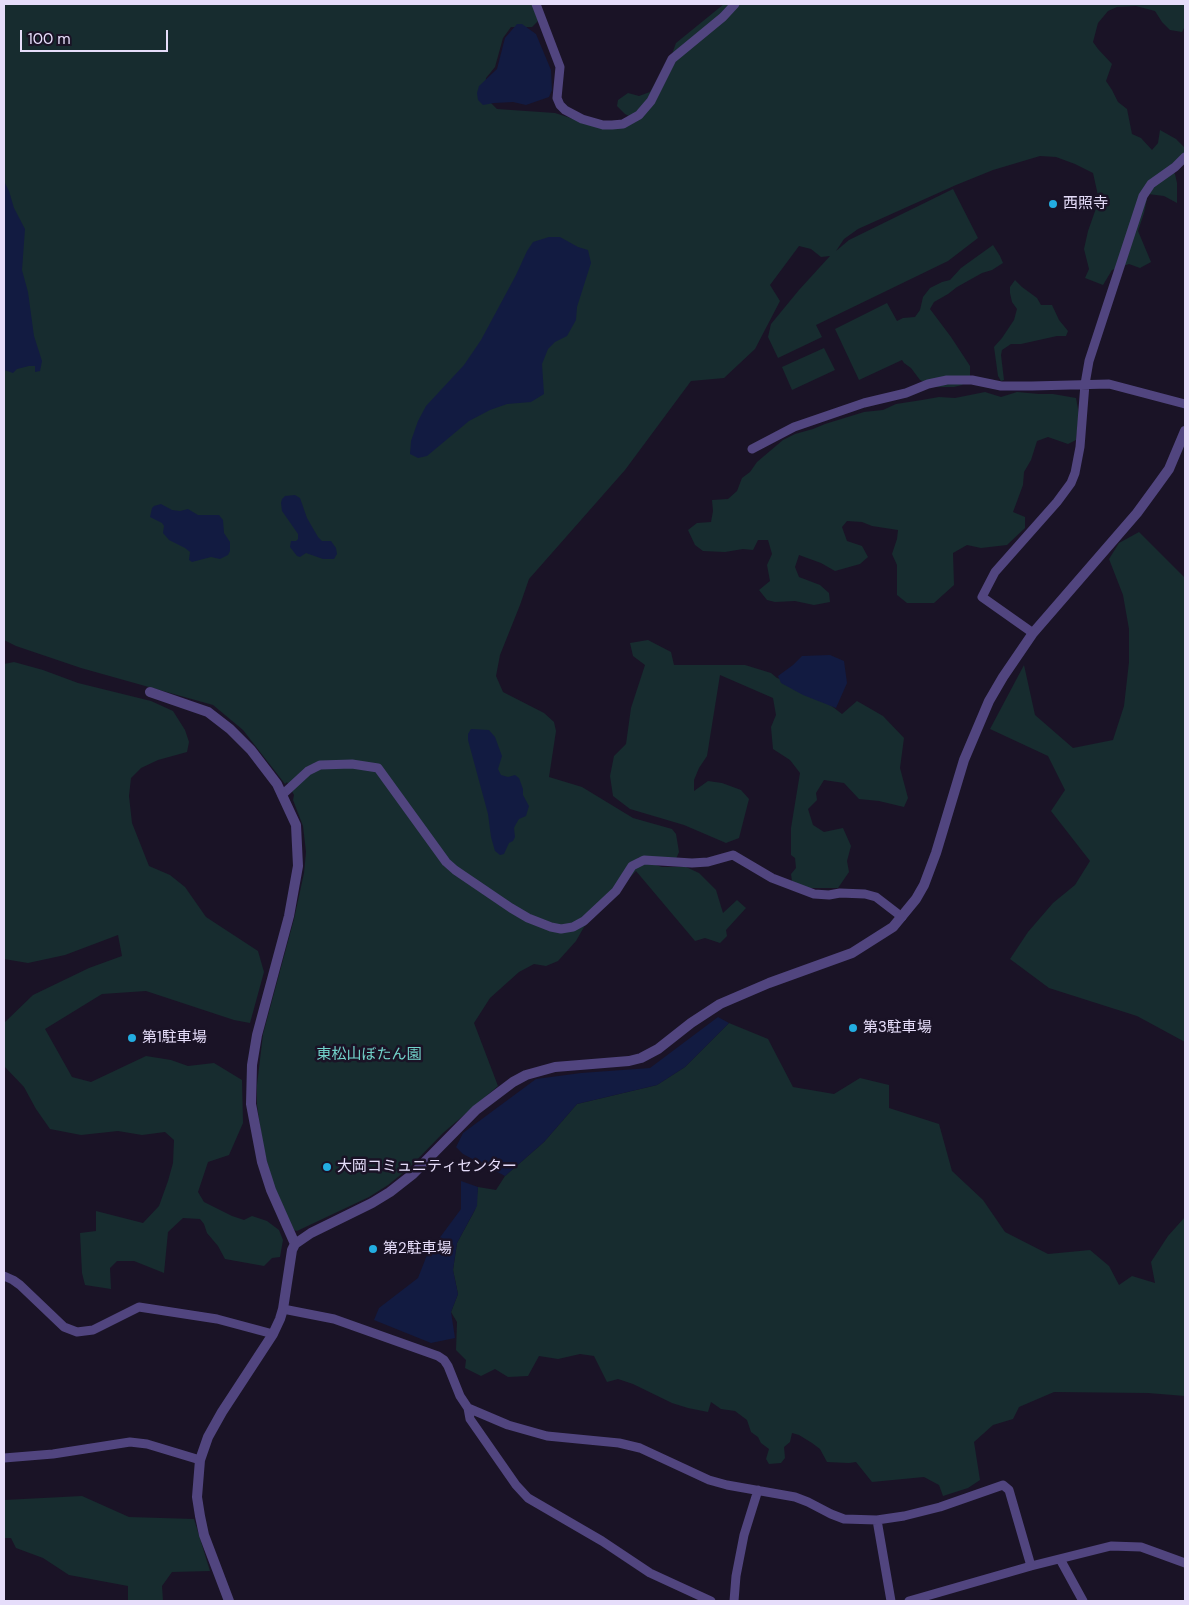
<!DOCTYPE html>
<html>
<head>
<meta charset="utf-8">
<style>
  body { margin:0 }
  #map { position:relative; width:1189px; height:1605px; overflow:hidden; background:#1a1326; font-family:"DM Sans",sans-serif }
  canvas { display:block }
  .frame { position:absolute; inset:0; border:5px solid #e6ddfa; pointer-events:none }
  .scale { position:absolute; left:20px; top:30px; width:148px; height:22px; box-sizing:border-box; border:2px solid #e6ddfa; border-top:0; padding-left:6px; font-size:15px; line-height:18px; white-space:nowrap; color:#e6ddfa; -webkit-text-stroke:4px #1a1326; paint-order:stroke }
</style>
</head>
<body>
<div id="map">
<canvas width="1189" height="1605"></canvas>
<div class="frame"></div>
<div class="scale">100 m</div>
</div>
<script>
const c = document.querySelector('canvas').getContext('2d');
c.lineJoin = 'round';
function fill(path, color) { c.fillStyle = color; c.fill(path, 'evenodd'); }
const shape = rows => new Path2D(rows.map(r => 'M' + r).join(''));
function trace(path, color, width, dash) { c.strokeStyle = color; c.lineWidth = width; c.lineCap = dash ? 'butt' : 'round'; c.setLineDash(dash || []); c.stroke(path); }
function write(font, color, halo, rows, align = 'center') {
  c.font = font + ' "DM Sans","Noto Sans JP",sans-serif'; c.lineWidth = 5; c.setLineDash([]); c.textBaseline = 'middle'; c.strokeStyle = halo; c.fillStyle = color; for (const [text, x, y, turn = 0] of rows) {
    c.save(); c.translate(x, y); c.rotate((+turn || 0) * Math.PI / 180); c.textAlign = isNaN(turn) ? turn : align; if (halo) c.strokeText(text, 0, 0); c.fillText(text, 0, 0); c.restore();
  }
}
fill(shape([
  [4,4,532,4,538,21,532,27,511,27,503,38,495,67,486,78,485,97,497,109,555,113,589,124,635,119,625,114,617,106,618,100,628,93,639,96,650,92,672,54,676,43,724,4,1185,4,1185,26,1182,32,1170,30,1162,22,1155,11,1136,6,1117,7,1108,11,1098,23,1093,42,1098,49,1112,64,1106,81,1112,90,1118,102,1127,109,1132,134,1141,138,1152,150,1158,143,1160,130,1176,139,1185,148,1185,152,1169,167,1175,174,1177,183,1177,203,1164,196,1148,194,1144,213,1138,231,1151,262,1140,268,1129,264,1112,270,1103,285,1085,278,1089,269,1084,249,1088,231,1099,200,1093,173,1075,164,1056,157,1040,156,993,170,956,185,858,229,844,239,836,251,849,240,953,189,978,238,948,261,816,325,822,337,778,358,768,337,771,324,799,290,830,256,821,257,811,249,799,246,770,285,780,301,755,349,724,378,691,381,625,470,529,579,520,605,500,655,496,676,503,692,544,713,554,722,556,731,549,777,582,787,633,818,672,829,676,834,679,852,676,859,646,857,639,857,637,859,662,867,686,867,699,873,716,890,723,913,737,900,746,908,726,930,727,936,720,943,705,938,695,941,636,871,584,927,576,941,558,961,546,966,534,964,519,972,490,998,474,1023,498,1086,443,1133,409,1168,388,1185,369,1197,297,1231,294,1230,273,1184,263,1146,257,1105,257,1085,263,1034,294,919,304,873,306,852,303,826,293,800,294,795,287,782,285,784,243,730,213,705,81,668,16,646,4,640],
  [993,245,1000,256,1003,263,992,270,982,273,957,287,948,294,934,302,930,309,951,337,970,366,970,376,962,385,954,387,933,387,920,380,911,368,904,363,902,360,859,380,835,329,887,303,897,321,903,318,915,317,920,310,923,297,930,288,942,282,950,280,961,268],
  [1015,280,1022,287,1037,298,1041,305,1052,305,1059,320,1068,331,1066,336,1057,336,1021,344,1011,344,1002,350,1001,355,1004,380,1001,381,998,376,994,347,1002,338,1014,320,1017,309,1012,302,1010,293,1010,287],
  [824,348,835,370,792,390,782,367],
  [985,392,1001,397,1017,392,1039,394,1053,394,1076,398,1079,414,1076,440,1068,444,1048,437,1037,441,1031,460,1024,472,1023,485,1013,512,1025,517,1025,528,1007,545,981,548,967,545,953,553,954,585,934,603,907,603,897,595,897,565,892,554,897,539,898,530,872,526,862,522,847,521,842,527,847,541,862,546,868,557,860,564,835,571,821,563,799,555,795,567,799,577,820,585,829,593,830,602,814,605,795,601,775,602,767,600,759,590,770,581,767,565,772,554,768,540,758,540,753,550,743,549,725,552,703,551,695,545,688,530,697,523,711,522,713,511,712,500,728,499,737,491,742,478,750,472,757,462,783,440,795,434,813,429,825,424,864,412,883,410,896,404,922,400,939,397,955,398],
  [1139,532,1185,578,1185,1042,1137,1016,1049,988,1010,959,1028,932,1053,903,1075,885,1090,861,1051,811,1065,790,1048,756,990,729,1024,665,1035,715,1073,748,1113,740,1124,706,1129,662,1129,629,1123,595,1109,559,1119,543],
  [648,640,671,652,674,665,745,665,771,673,777,678,808,688,842,714,857,701,883,716,904,738,900,768,908,798,904,807,879,801,859,799,844,783,824,780,816,793,817,800,808,809,813,825,824,832,843,828,851,846,847,861,849,872,838,888,807,888,792,881,791,874,796,868,795,858,791,855,791,828,800,773,790,760,773,749,771,727,776,715,773,698,720,675,707,756,699,768,694,780,694,791,708,781,722,783,741,790,749,799,739,838,726,843,684,825,630,809,613,796,610,776,614,756,626,744,631,708,645,665,633,656,630,643],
  [14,662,43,670,78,683,151,701,173,711,185,730,189,742,187,752,158,760,141,768,131,778,129,796,132,823,149,866,170,875,185,887,206,917,258,951,264,972,250,1023,234,1020,146,991,102,994,45,1029,72,1077,91,1082,146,1056,171,1060,188,1066,214,1063,242,1080,243,1123,229,1155,208,1162,198,1192,204,1202,232,1216,244,1220,252,1216,267,1221,279,1230,283,1240,280,1257,272,1258,264,1266,225,1259,218,1246,207,1233,204,1224,200,1219,183,1218,168,1232,164,1273,134,1261,117,1261,110,1268,111,1289,85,1285,82,1273,80,1233,96,1231,96,1211,143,1223,159,1206,168,1181,173,1163,174,1140,165,1132,142,1135,118,1131,81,1135,50,1129,36,1109,24,1087,4,1066,4,1023,33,995,89,968,122,956,118,935,65,955,28,963,4,959,4,664],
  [729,1023,768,1039,793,1087,834,1094,860,1078,889,1085,889,1108,939,1124,952,1171,983,1200,1005,1232,1048,1254,1090,1250,1109,1266,1119,1285,1132,1276,1155,1283,1151,1262,1168,1236,1185,1217,1185,1396,1148,1393,1054,1392,1019,1407,1013,1419,993,1425,974,1442,980,1480,968,1488,943,1496,939,1485,924,1477,872,1482,856,1462,849,1463,827,1462,820,1449,812,1443,799,1435,792,1433,790,1442,784,1447,785,1458,781,1463,769,1464,766,1459,769,1449,761,1443,758,1437,751,1432,747,1420,735,1411,721,1409,711,1402,708,1412,688,1408,672,1403,633,1384,618,1379,607,1382,594,1356,580,1354,558,1359,539,1356,528,1376,508,1377,495,1369,481,1376,465,1368,466,1360,456,1350,457,1322,451,1312,458,1294,453,1270,457,1243,475,1210,478,1187,496,1190,505,1176,544,1142,577,1104,657,1085,685,1067],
  [82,1496,129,1517,194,1519,210,1571,172,1572,162,1586,163,1601,128,1601,128,1586,69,1575,43,1558,16,1548,11,1538,4,1538,4,1500]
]), '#172c2f');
fill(shape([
  [517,24,522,24,536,34,551,70,552,90,549,97,526,105,513,102,494,103,483,105,478,100,477,93,479,86,497,69,505,38],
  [4,181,9,191,14,208,25,229,22,270,28,292,34,336,42,361,40,371,35,372,35,366,29,366,17,369,13,373,4,370],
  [549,237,560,237,578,247,588,250,591,263,577,307,576,320,567,336,555,342,548,349,542,364,544,394,531,402,507,404,490,410,469,421,427,456,418,458,410,454,411,441,418,421,426,406,464,365,481,340,516,275,527,251,533,242],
  [295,495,300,498,307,518,318,537,322,541,331,541,336,548,337,554,334,559,323,559,306,553,300,557,297,556,290,547,291,541,296,541,298,539,298,534,282,511,281,503,282,499,285,496],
  [161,504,172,510,180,511,188,509,198,515,219,515,223,520,224,533,230,542,230,551,228,555,220,559,211,557,192,562,189,560,190,552,185,548,169,540,163,533,164,526,162,523,150,517,152,508,154,506],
  [830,655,844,661,847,683,836,708,803,695,781,683,778,676,793,665,802,656],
  [471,729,489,730,495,737,502,756,498,769,501,775,508,777,515,775,519,778,523,789,523,795,529,806,526,816,519,819,516,824,514,828,515,837,513,841,509,843,504,854,500,855,495,851,491,837,488,814,468,740,468,734],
  [718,1017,729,1023,685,1067,657,1085,577,1104,544,1142,505,1176,463,1154,456,1147,463,1133,536,1079,581,1073,650,1068],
  [461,1181,478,1187,477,1206,457,1243,453,1270,458,1294,451,1312,455,1338,431,1343,374,1320,379,1308,418,1278,427,1255,461,1209]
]), '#121b41');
trace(shape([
  [536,4,560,67,557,98,560,105,565,110,582,119,603,125,612,125,623,124,639,115,651,101,672,59,723,17,735,4],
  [752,449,794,427,864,403,906,393,928,384,947,380,972,380,1001,386,1032,386,1109,384,1185,404],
  [1033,633,982,597,995,572,1057,502,1071,483,1075,473,1080,447,1085,384,1089,361,1143,196,1151,184,1175,167,1185,157],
  [282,795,308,771,320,765,352,764,378,768,446,862,455,870,511,908,528,918,551,927,561,929,573,927,584,921,616,891,632,866,644,860,692,863,708,862,733,855,772,878,814,894,829,895,840,893,865,894,876,897,902,917],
  [4,1276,13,1280,20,1285,64,1327,77,1332,93,1330,139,1307,217,1319,273,1334],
  [283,1309,334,1319,438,1356,444,1360,448,1366,460,1396,468,1408,470,1419,516,1485,528,1498,602,1541,650,1573,711,1601],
  [468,1408,508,1425,547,1436,619,1443,640,1448,709,1480,727,1485,795,1497,808,1502,831,1514,844,1519,877,1520,904,1516,940,1507,1003,1485,1009,1490,1031,1566],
  [4,1458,53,1454,130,1442,147,1444,200,1460],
  [877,1520,891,1601],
  [1060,1559,1083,1601],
  [734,1601,736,1576,744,1535,758,1490],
  [909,1601,1031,1566,1111,1546,1141,1547,1185,1563]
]), '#51457f', 9);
trace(shape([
  [150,692,208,712,230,729,251,750,277,784,296,825,298,866,289,916,257,1035,252,1065,251,1104,262,1162,271,1190,295,1244],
  [229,1601,204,1535,200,1516,197,1497,200,1460,208,1437,222,1412,273,1334,280,1319,283,1309,292,1250,295,1244,311,1233,372,1203,390,1192,413,1174,476,1110,513,1082,526,1075,555,1067,629,1061,641,1058,658,1049,691,1023,720,1004,769,983,852,953,893,927,916,899,924,885,936,853,964,760,989,701,1003,677,1033,633,1137,513,1156,487,1169,469,1185,431]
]), '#51457f', 10);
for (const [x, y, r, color] of [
  [1053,204,5,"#23ade1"],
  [853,1028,5,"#23ade1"],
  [132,1038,5,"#23ade1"],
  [327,1167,5,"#23ade1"],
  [373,1249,5,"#23ade1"]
]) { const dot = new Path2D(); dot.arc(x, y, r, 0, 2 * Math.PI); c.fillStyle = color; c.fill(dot); trace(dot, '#1a1326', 2); }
write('15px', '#e6ddfa', '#1a1326', [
  ["西照寺",1063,204],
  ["第3駐車場",863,1028],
  ["第1駐車場",142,1038],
  ["大岡コミュニティセンター",337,1167],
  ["第2駐車場",383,1249]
], 'left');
write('15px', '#72d2ca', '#1a1326', [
  ["東松山ぼたん園",369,1055]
]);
</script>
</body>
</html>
